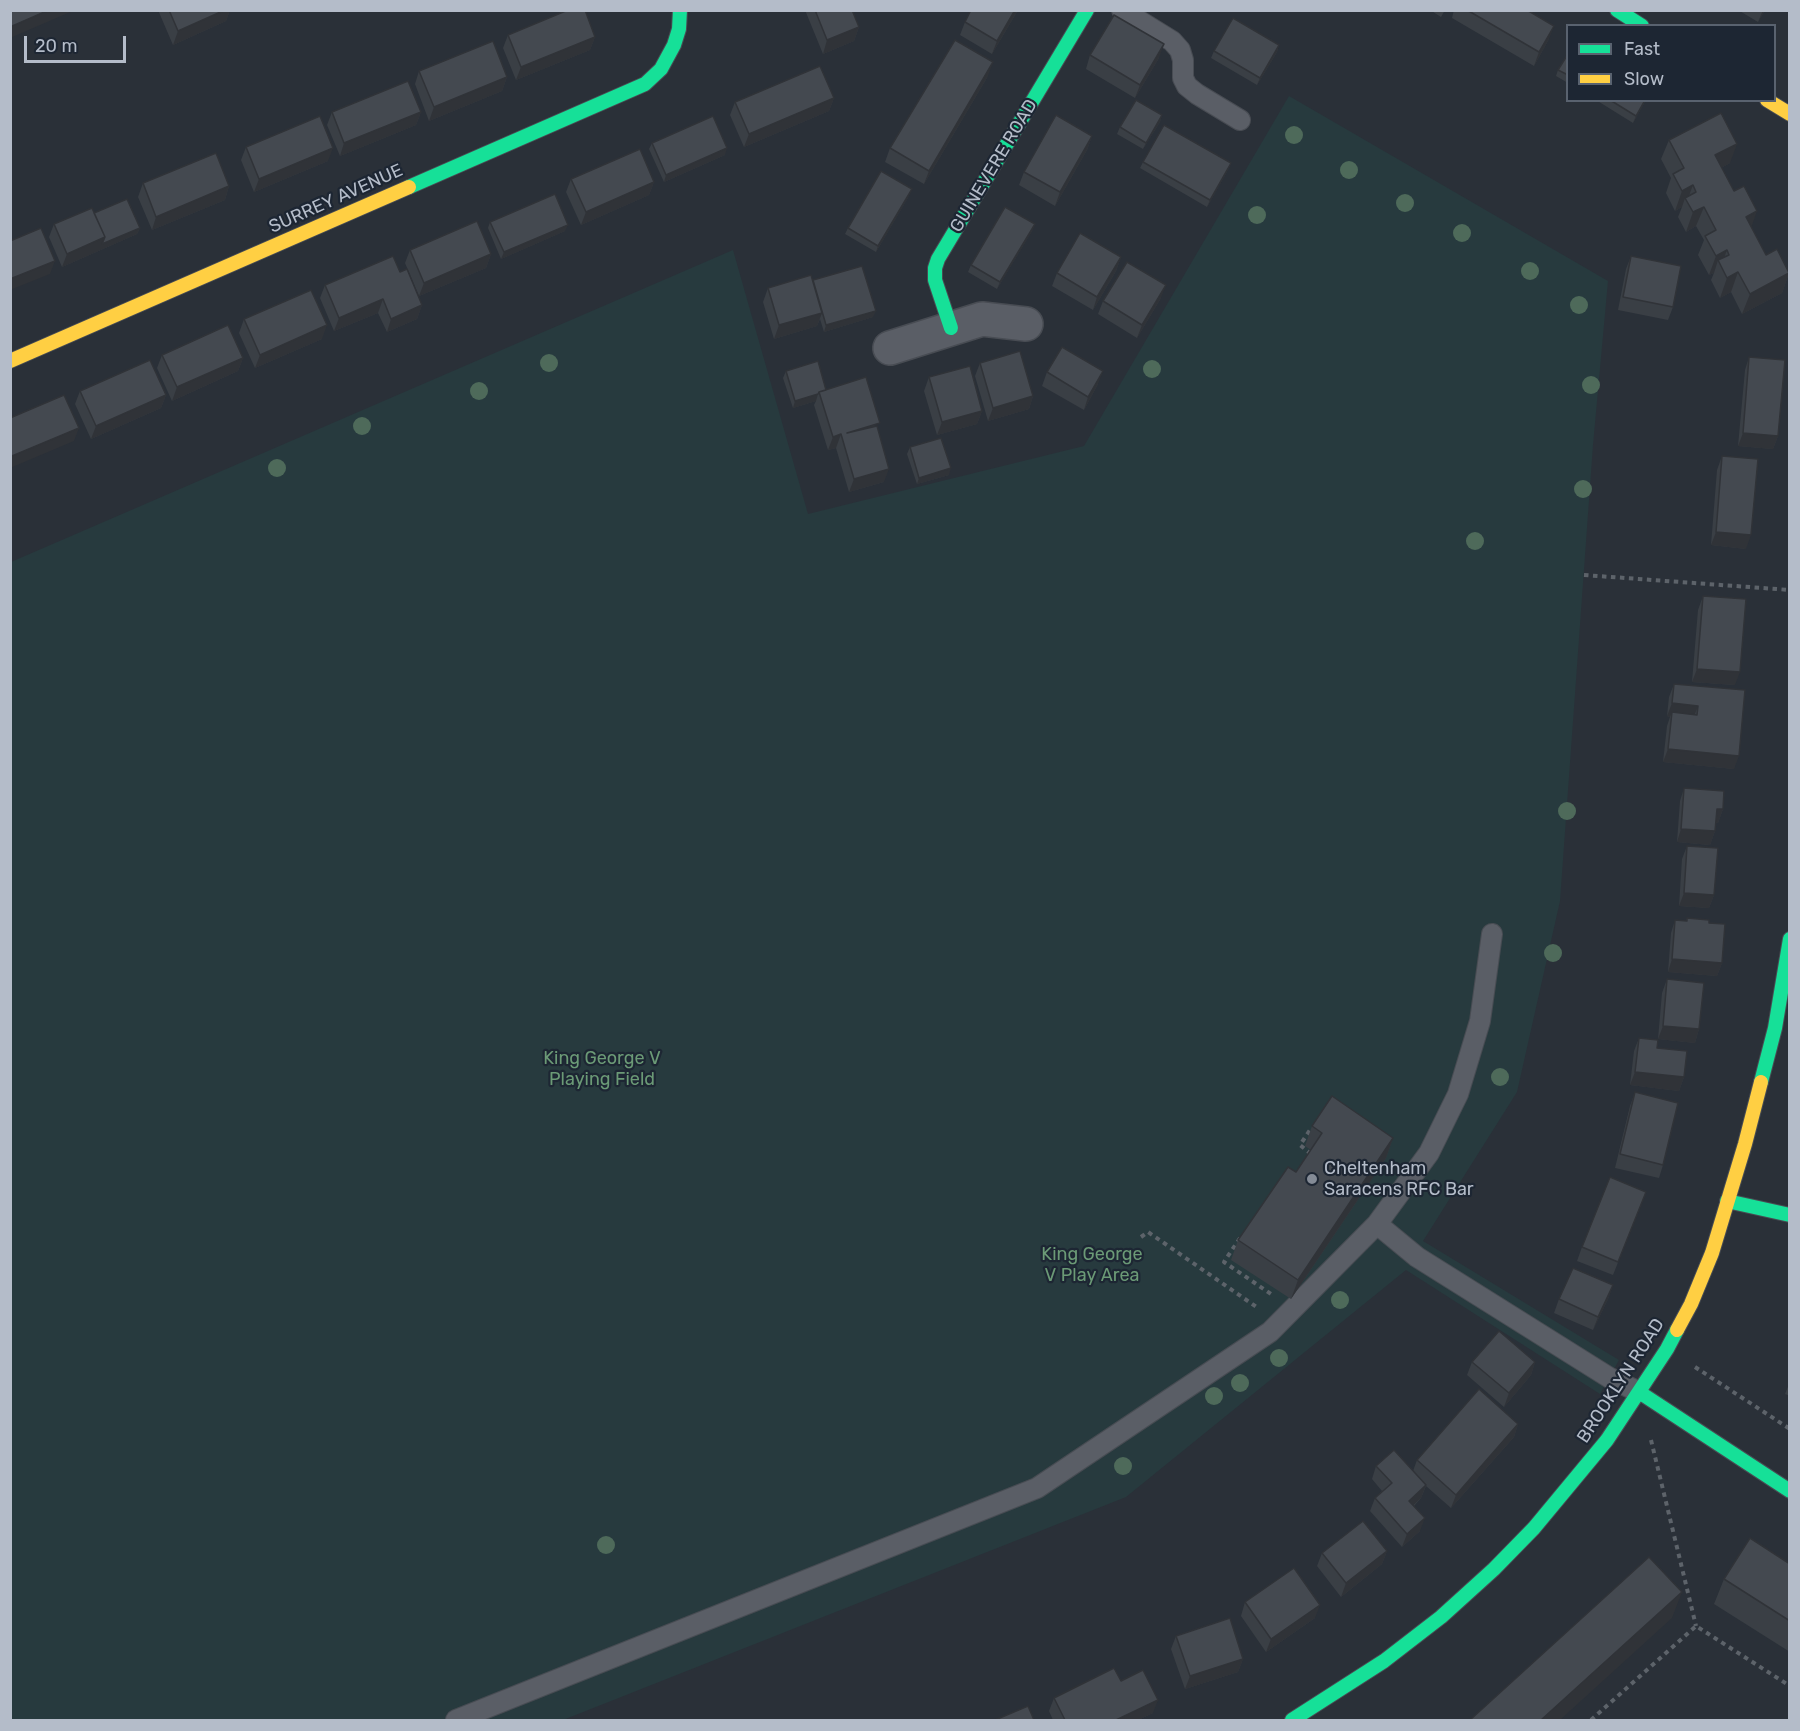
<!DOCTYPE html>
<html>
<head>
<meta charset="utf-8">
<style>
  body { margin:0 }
  #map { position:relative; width:1800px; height:1731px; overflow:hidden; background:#2a3038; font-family:Rubik,sans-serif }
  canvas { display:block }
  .frame { position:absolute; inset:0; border:12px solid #b4bcc9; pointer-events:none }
  .legend { position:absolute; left:1566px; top:24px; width:210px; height:78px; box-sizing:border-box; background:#1d2633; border:2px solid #59626f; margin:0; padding:8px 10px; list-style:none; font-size:18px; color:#b4bcc9 }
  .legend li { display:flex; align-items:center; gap:12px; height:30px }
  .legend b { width:30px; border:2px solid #59626f }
  .scale { position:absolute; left:24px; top:36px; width:102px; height:27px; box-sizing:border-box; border:3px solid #b4bcc9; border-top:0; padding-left:8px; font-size:18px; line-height:21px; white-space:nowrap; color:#b4bcc9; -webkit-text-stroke:4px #1d2633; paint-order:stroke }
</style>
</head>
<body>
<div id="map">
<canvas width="1800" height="1731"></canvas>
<div class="frame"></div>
<ul class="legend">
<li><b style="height:8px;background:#16e098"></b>Fast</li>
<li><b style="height:8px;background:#ffcf43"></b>Slow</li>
</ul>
<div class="scale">20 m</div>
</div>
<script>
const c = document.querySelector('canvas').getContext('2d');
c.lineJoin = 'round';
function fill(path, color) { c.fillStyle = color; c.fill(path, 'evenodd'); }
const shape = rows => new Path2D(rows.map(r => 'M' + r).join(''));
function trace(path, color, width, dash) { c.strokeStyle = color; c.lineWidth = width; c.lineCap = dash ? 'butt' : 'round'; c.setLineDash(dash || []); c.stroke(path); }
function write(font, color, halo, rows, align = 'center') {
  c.font = font + ' Rubik,sans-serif'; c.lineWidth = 4.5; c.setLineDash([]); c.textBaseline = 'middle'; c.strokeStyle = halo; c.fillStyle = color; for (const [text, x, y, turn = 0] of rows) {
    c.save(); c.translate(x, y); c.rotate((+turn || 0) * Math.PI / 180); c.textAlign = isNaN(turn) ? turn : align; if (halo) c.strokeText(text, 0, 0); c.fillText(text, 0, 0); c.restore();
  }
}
fill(shape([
  [1289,96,1608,281,1593,445,1560,901,1517,1092,1423,1241,1619,1360,1600,1394,1406,1270,1126,1497,563,1720,11,1720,11,562,733,250,808,514,1084,446]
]), '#273a3e');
const lane = shape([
  [1122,10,1172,41,1180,50,1183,60,1183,78,1187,86,1197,94,1240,120],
  [1377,1224,1417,1257,1610,1378,1639,1392],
  [456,1720,1037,1488,1270,1332,1377,1224,1429,1153,1458,1094,1480,1021,1492,934]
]);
const street = shape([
  [890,348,982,319,1026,324]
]);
const fast = shape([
  [1617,10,1642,26],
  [409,187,645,84,661,69,674,45,679,29,680,10],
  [951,328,935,280,935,268,938,259,1087,10],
  [1761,1082,1775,1028,1790,939],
  [1727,1201,1790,1215],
  [1639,1392,1790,1491],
  [1292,1720,1384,1661,1441,1617,1494,1569,1534,1528,1607,1440,1667,1349,1677,1330]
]);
const slow = shape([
  [1767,100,1790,114],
  [10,361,409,187],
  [1677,1330,1691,1304,1712,1253,1745,1144,1761,1082]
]);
trace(lane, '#484c53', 22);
trace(street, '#484c53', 36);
trace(fast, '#484c53', 16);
trace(slow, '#484c53', 16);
trace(shape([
  [1584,575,1790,590],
  [1311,1154,1300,1145,1312,1127],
  [1141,1237,1148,1232,1258,1308],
  [1240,1238,1224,1262,1271,1294],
  [1695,1367,1790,1429],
  [1651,1440,1696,1626],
  [1591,1720,1696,1626,1790,1686]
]), '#5d636a', 4, [4.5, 4.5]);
trace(lane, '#5a5e66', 20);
trace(street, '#5a5e66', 33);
trace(fast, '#16e098', 14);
trace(slow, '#ffcf43', 14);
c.fillStyle = '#4e6a5a';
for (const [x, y] of [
  [1294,135],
  [1349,170],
  [1405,203],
  [1257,215],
  [1462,233],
  [1530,271],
  [1579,305],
  [549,363],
  [1152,369],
  [1591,385],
  [479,391],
  [362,426],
  [277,468],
  [1583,489],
  [1475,541],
  [1567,811],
  [1553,953],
  [1500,1077],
  [1340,1300],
  [1279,1358],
  [1240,1383],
  [1214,1396],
  [1123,1466],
  [606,1545]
]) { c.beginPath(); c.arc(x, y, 9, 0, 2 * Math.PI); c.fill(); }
fill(shape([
  [158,10,230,10,226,21,173,45],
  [805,10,852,10,859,27,854,41,823,54],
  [1018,10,992,54,960,35,965,22],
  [1430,10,1445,10,1441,17],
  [1454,10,1527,10,1549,39,1534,66,1452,18],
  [1738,10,1765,10,1758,22],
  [508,35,595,37,590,50,516,80,503,48],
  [1279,45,1277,52,1257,85,1211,58,1214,51],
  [1568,54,1568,83,1556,76,1558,70],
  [1090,55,1159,58,1135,98,1086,69],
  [419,71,507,77,502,91,429,121,415,84],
  [988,76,924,184,885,162,890,148],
  [834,98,829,111,744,147,730,115,735,102],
  [1596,100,1646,100,1633,123],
  [332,112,421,112,416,125,340,156,327,125],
  [1162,115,1160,122,1143,149,1117,134,1120,127],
  [1092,136,1087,150,1055,206,1019,185,1024,172],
  [1669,140,1730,163,1721,168,1766,255,1789,273,1782,293,1742,314,1731,292,1720,298,1711,280,1714,273,1709,275,1698,255,1704,240,1696,226,1686,232,1678,217,1682,207,1675,211,1666,193,1671,178,1661,159],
  [652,143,725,155,664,182,649,149],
  [246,147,328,161,254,192,241,160],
  [1143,162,1231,163,1228,170,1207,207,1140,168],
  [571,179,654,182,649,195,581,225,566,192],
  [143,183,229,186,225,200,152,230,138,197],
  [909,196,876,252,845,234,848,228],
  [94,213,140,228,137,234,62,267,49,237,54,224],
  [490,222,565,231,501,259,488,228],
  [1035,224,1032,231,997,289,968,272,971,265],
  [410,250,491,254,486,268,419,296,405,263],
  [1631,256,1673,307,1668,320,1618,310,1626,269],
  [1121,257,1116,271,1093,310,1052,286,1057,273],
  [400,272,422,305,417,319,387,332,378,313,334,331,320,298,325,285],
  [813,281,873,317,824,332,820,319,817,326,774,339,763,302,768,288],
  [1161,298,1137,338,1098,314,1103,301],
  [244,319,322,339,255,368,239,333],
  [162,355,243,358,238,371,172,401,157,368],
  [1749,357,1778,436,1773,449,1738,446,1745,370],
  [980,363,1033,396,1029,409,988,421,975,376],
  [786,371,826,390,878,428,884,482,849,492,836,448,828,450,814,405,816,401,793,408,783,378],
  [1047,372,1098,384,1084,410,1042,386],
  [929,377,982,411,977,424,937,435,924,391],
  [80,391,166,395,161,408,91,439,75,404],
  [910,447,949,475,917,484,907,454],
  [1722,456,1746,549,1711,545,1717,470],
  [1703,596,1735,685,1692,682,1698,610],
  [1674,684,1745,690,1734,769,1663,762,1667,726,1670,717,1667,716,1669,697],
  [1684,788,1723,809,1718,823,1716,823,1715,831,1710,845,1677,842,1680,801],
  [1687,846,1714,895,1709,908,1679,906,1682,859],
  [1687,918,1709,923,1722,963,1717,976,1668,972,1671,933,1675,920,1686,921],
  [1667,979,1699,1029,1695,1043,1658,1039,1662,993],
  [1639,1038,1657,1048,1684,1077,1679,1091,1630,1085,1634,1051],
  [1635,1092,1663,1165,1659,1178,1615,1168,1630,1106],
  [1312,1126,1393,1138,1386,1158,1291,1299,1231,1260,1238,1240,1296,1172,1311,1150,1305,1146],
  [1641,1205,1613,1275,1577,1261,1582,1247],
  [1613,1285,1608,1299,1593,1330,1554,1313,1559,1299],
  [1472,1362,1535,1362,1531,1375,1504,1407,1467,1375],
  [1790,1382,1790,1396,1785,1394],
  [1518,1424,1514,1437,1451,1508,1426,1486,1421,1498,1414,1506,1420,1531,1402,1547,1370,1511,1375,1498,1382,1491,1372,1479,1376,1466,1413,1471,1417,1460],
  [1387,1551,1382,1564,1341,1597,1317,1566,1322,1553],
  [1790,1564,1790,1652,1714,1604,1724,1579],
  [1245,1602,1315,1618,1266,1652,1241,1616],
  [1176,1636,1243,1659,1238,1672,1185,1689,1171,1649],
  [1121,1681,1153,1713,1138,1720,1053,1720,1049,1711,1054,1698]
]), '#3a3f45');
fill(shape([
  [49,10,75,10,10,38,10,27],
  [225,10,230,10,226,21,173,45,178,31],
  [1015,10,1018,10,992,54,997,41],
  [1763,10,1765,10,1758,22],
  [1554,26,1549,39,1534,66,1539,52],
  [859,27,854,41,823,54,827,40],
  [595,37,590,50,516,80,521,67],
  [1164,44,1159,58,1135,98,1140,85],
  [1279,45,1277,52,1257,85,1260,78],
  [993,62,988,76,924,184,929,171],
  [507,77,502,91,429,121,434,107],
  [834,98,829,111,744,147,749,134],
  [1645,100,1646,100,1633,123,1636,116],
  [421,112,416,125,340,156,344,143],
  [1162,115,1160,122,1143,149,1146,143],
  [1092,136,1087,150,1055,206,1060,192],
  [1737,144,1730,163,1708,175,1715,155],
  [333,148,328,161,254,192,259,179],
  [727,148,725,155,664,182,666,175],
  [1231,163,1228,170,1207,207,1210,200],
  [654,182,649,195,581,225,586,212],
  [1693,185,1687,201,1685,198,1682,207,1675,211,1682,191],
  [229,186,225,200,152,230,156,217],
  [912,189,909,196,876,252,878,246],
  [1704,207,1696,226,1686,232,1693,212],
  [1757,211,1750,231,1746,217],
  [1035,224,1032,231,997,289,1000,282],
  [568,225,565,231,501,259,504,252],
  [140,228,137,234,62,267,67,254,105,237],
  [1727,250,1721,266,1718,260,1714,273,1709,275,1716,256],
  [491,254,486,268,419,296,424,283],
  [1121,257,1116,271,1093,310,1097,297],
  [55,261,50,274,10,290,10,279],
  [1738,272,1731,292,1720,298,1727,278],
  [1789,273,1782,293,1742,314,1750,294],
  [1166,285,1161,298,1137,338,1142,325],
  [383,299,378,313,334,331,339,318],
  [422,305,417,319,387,332,391,319],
  [876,311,873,317,824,332,826,325],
  [822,313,817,326,774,339,779,325],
  [327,325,322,339,255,368,260,355],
  [243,358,238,371,172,401,177,387],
  [1103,371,1098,384,1084,410,1088,397],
  [818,394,816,401,793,408,795,401],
  [166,395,161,408,91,439,96,426],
  [1033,396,1029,409,988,421,993,408],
  [982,411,977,424,937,435,942,422],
  [79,428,74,441,10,468,10,460,12,456],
  [1743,433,1778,436,1773,449,1738,446],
  [841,434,836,448,828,450,833,437],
  [951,468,949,475,917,484,919,478],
  [889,469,884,482,849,492,854,479],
  [1716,532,1751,535,1746,549,1711,545],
  [1697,669,1740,672,1735,685,1692,682],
  [1672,703,1698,706,1693,719,1672,712,1670,717,1667,716],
  [1668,749,1739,756,1734,769,1663,762],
  [1717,809,1723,809,1718,823,1712,822],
  [1681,829,1715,831,1710,845,1677,842],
  [1684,893,1714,895,1709,908,1679,906],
  [1672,959,1722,963,1717,976,1668,972],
  [1663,1026,1699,1029,1695,1043,1658,1039],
  [1635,1072,1684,1077,1679,1091,1630,1085],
  [1393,1138,1386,1158,1291,1299,1298,1280],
  [1613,1285,1608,1299,1593,1330,1598,1317],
  [1535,1362,1531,1375,1504,1407,1509,1393],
  [1518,1424,1514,1437,1451,1508,1456,1495],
  [1426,1485,1421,1498,1404,1514,1409,1501],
  [1425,1518,1420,1531,1402,1547,1407,1534],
  [1387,1551,1382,1564,1341,1597,1346,1583],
  [1682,1592,1672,1618,1560,1720,1541,1720],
  [1320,1605,1315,1618,1266,1652,1271,1639],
  [1243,1659,1238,1672,1185,1689,1190,1676],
  [1158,1700,1153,1713,1138,1720,1116,1720]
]), '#303338');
const building = shape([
  [10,10,49,10,10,27,10,10],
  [169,10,225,10,178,31,169,10],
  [568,10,585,10,595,37,521,67,508,35,568,10],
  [815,10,852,10,859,27,827,40,815,10],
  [971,10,1015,10,997,41,965,22,971,10],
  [1467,10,1527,10,1554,26,1539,52,1467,10],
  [1114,15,1164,44,1140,85,1090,55,1114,15],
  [1233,18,1279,45,1260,78,1214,51,1233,18],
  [955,40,993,62,929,171,890,148,955,40],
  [493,41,507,77,434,107,419,71,493,41],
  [1568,54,1568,75,1558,70,1568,54],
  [820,66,834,98,749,134,735,102,820,66],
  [408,81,421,112,344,143,332,112,408,81],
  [1136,100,1162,115,1146,143,1120,127,1136,100],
  [1610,100,1645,100,1636,116,1610,100],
  [1721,113,1737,144,1715,155,1734,191,1744,186,1757,211,1746,217,1766,255,1777,249,1789,273,1750,294,1738,272,1727,278,1718,260,1729,255,1727,250,1716,256,1705,236,1716,230,1704,207,1693,212,1685,198,1696,192,1693,185,1682,191,1673,174,1684,168,1669,140,1721,113],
  [1056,115,1092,136,1060,192,1024,172,1056,115],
  [320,116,333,148,259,179,246,147,320,116],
  [713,116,727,148,666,175,652,143,713,116],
  [1164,125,1231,163,1210,200,1143,162,1164,125],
  [640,149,654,182,586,212,571,179,640,149],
  [216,153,229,186,156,217,143,183,216,153],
  [881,171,912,189,878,246,848,228,881,171],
  [555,194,568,225,504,252,490,222,555,194],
  [127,199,140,228,102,244,105,237,94,213,127,199],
  [1005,207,1035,224,1000,282,971,265,1005,207],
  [92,208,105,237,67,254,54,224,92,208],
  [477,221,491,254,424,283,410,250,477,221],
  [41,228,55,261,10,279,10,241,41,228],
  [1080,233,1121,257,1097,297,1057,273,1080,233],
  [393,256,400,272,407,269,422,305,391,319,383,299,339,318,325,285,393,256],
  [1631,256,1681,266,1673,307,1623,297,1631,256],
  [1127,262,1166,285,1142,325,1103,301,1127,262],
  [862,266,876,311,826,325,813,280,862,266],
  [811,275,822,313,779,325,768,288,811,275],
  [311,290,327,325,260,355,244,319,311,290],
  [228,325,243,358,177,387,162,355,228,325],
  [1062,347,1103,371,1088,397,1047,372,1062,347],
  [1020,351,1033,396,993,408,980,363,1020,351],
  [1749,357,1785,360,1778,436,1743,433,1749,357],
  [150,360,166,395,96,426,80,391,150,360],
  [818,361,826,390,819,392,818,394,795,401,786,371,818,361],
  [970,366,982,411,942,422,929,377,970,366],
  [866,377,880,423,847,433,877,426,889,469,854,479,841,434,833,437,819,392,866,377],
  [64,395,79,428,12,456,10,453,10,418,64,395],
  [941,438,951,468,919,478,910,447,941,438],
  [1722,456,1758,459,1751,535,1716,532,1722,456],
  [1703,596,1746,599,1740,672,1697,669,1703,596],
  [1674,684,1745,690,1739,756,1668,749,1672,712,1697,715,1698,706,1672,703,1674,684],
  [1684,788,1724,791,1723,809,1717,809,1715,831,1681,829,1684,788],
  [1687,846,1718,848,1714,895,1684,893,1687,846],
  [1687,918,1709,920,1709,923,1725,924,1722,963,1672,959,1675,920,1687,921,1687,918],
  [1667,979,1704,983,1699,1029,1663,1026,1667,979],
  [1639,1038,1658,1040,1657,1048,1687,1051,1684,1077,1635,1072,1639,1038],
  [1635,1092,1678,1103,1663,1165,1620,1154,1635,1092],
  [1332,1096,1393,1138,1298,1280,1238,1240,1288,1167,1296,1172,1322,1133,1312,1126,1332,1096],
  [1610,1177,1646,1192,1618,1262,1582,1247,1610,1177],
  [1573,1268,1613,1285,1598,1317,1559,1299,1573,1268],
  [1499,1331,1535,1362,1509,1393,1472,1362,1499,1331],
  [1479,1389,1518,1424,1456,1495,1417,1460,1479,1389],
  [1394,1450,1426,1485,1409,1501,1425,1518,1407,1534,1375,1498,1392,1483,1376,1466,1394,1450],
  [1363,1521,1387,1551,1346,1583,1322,1553,1363,1521],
  [1750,1538,1790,1564,1790,1621,1724,1579,1750,1538],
  [1649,1557,1682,1592,1541,1720,1470,1720,1649,1557],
  [1294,1568,1320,1605,1271,1639,1245,1602,1294,1568],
  [1230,1618,1243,1659,1190,1676,1176,1636,1230,1618],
  [1114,1668,1121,1681,1143,1670,1158,1700,1116,1720,1065,1720,1054,1698,1114,1668],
  [1028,1706,1034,1720,995,1720,1028,1706]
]);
fill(building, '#444950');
trace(building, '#303338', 1.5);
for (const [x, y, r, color] of [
  [1312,1179,6,"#848b96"]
]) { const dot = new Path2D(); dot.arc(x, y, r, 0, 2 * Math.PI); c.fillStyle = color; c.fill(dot); trace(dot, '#1d2633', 2); }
write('18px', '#b4bcc9', '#1d2633', [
  ["GUINEVERE ROAD",994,166,-59],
  ["SURREY AVENUE",336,199,-24],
  ["BROOKLYN ROAD",1621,1381,-57]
]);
write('18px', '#6b9a76', '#1d2633', [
  ["King George V",602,1059],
  ["Playing Field",602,1080],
  ["King George",1092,1255],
  ["V Play Area",1092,1276]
]);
write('18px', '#b4bcc9', '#1d2633', [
  ["Cheltenham",1324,1169],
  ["Saracens RFC Bar",1324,1190]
], 'left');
</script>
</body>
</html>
